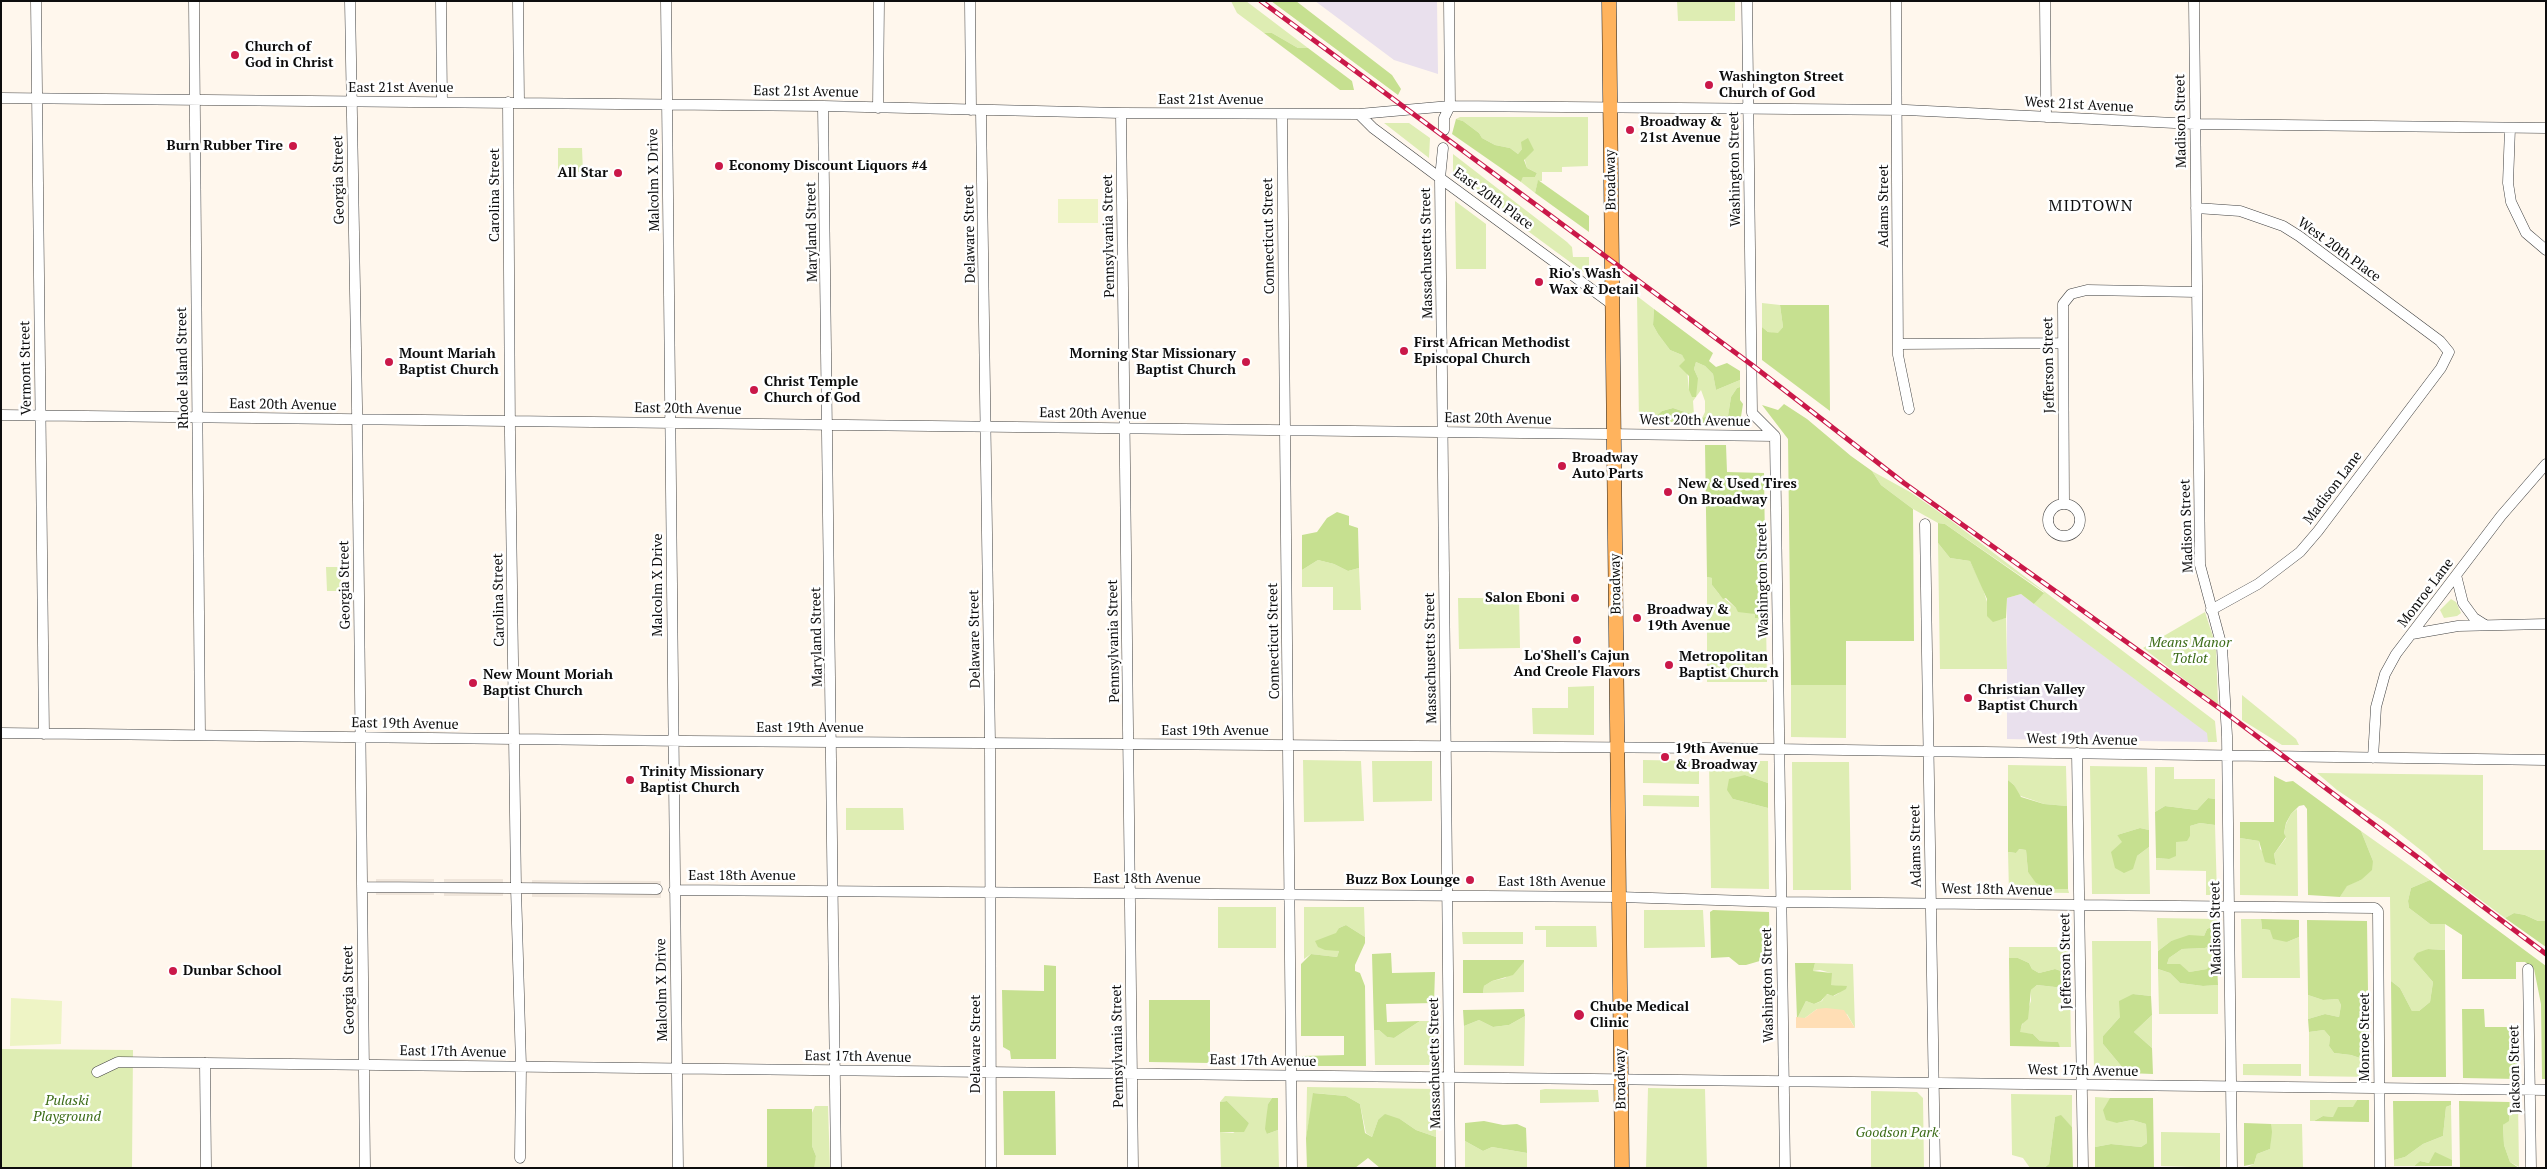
<!DOCTYPE html>
<html>
<head>
<meta charset="utf-8">
<style>
  body { margin:0 }
  #map { position:relative; width:2547px; height:1169px; overflow:hidden; background:#fff7ed; font-family:"PT Serif",serif }
  canvas { display:block }
  .frame { position:absolute; inset:0; border:2px solid #0d0d0d; pointer-events:none }
</style>
</head>
<body>
<div id="map">
<canvas width="2547" height="1169"></canvas>
<div class="frame"></div>
</div>
<script>
const c = document.querySelector('canvas').getContext('2d');
c.lineJoin = 'round';
function fill(path, color) { c.fillStyle = color; c.fill(path, 'evenodd'); }
const shape = rows => new Path2D(rows.map(r => 'M' + r).join(''));
function trace(path, color, width, dash) { c.strokeStyle = color; c.lineWidth = width; c.lineCap = dash ? 'butt' : 'round'; c.setLineDash(dash || []); c.stroke(path); }
function write(font, color, halo, rows, align = 'center') {
  c.font = font + ' "PT Serif",serif'; c.lineWidth = 5; c.setLineDash([]); c.textBaseline = 'middle'; c.strokeStyle = halo; c.fillStyle = color; for (const [text, x, y, turn = 0] of rows) {
    c.save(); c.translate(x, y); c.rotate((+turn || 0) * Math.PI / 180); c.textAlign = isNaN(turn) ? turn : align; if (halo) c.strokeText(text, 0, 0); c.fillText(text, 0, 0); c.restore();
  }
}
fill(shape([
  [1315,1,1437,1,1438,74,1394,60],
  [2021,594,2208,733,2208,742,2072,740,2068,733,2060,733,2057,740,2007,739,2007,598]
]), '#e9e0ed');
fill(shape([
  [1231,1,1246,1,1308,48,1298,48,1272,33,1264,33,1237,13],
  [1677,1,1735,1,1735,21,1678,21],
  [1460,117,1588,117,1588,166,1562,167,1562,172,1542,172,1542,181,1538,181,1535,193,1521,182,1523,177,1535,177,1537,173,1527,168,1522,149,1518,154,1510,148,1495,145,1482,138,1479,133,1463,121,1456,119],
  [1384,123,1409,123,1430,138,1429,158],
  [558,148,582,148,583,172,558,172],
  [1453,154,1567,242,1572,247,1573,257,1589,257,1589,276,1453,176],
  [1455,201,1486,224,1486,269,1456,269],
  [1637,296,1654,309,1653,325,1658,334,1670,350,1682,355,1686,360,1689,390,1698,378,1694,369,1696,362,1705,366,1713,374,1716,390,1740,380,1740,387,1737,388,1731,397,1728,416,1711,415,1702,418,1705,412,1705,401,1701,390,1693,401,1694,415,1673,408,1662,411,1655,417,1653,422,1639,422],
  [1762,303,1780,305,1783,327,1778,334,1768,332,1762,327],
  [1872,471,1910,492,1949,519,2215,721,2217,742,2208,742,2207,733,2034,604,2044,592,1945,524,1938,523,1913,509,1881,485],
  [1938,543,1950,558,1970,561,1982,586,1993,621,2006,618,2007,669,1940,669],
  [1318,560,1334,564,1348,571,1359,568,1361,610,1333,610,1333,587,1302,587,1302,570],
  [326,567,338,567,341,569,341,588,338,591,327,591],
  [1707,577,1712,578,1712,585,1719,594,1736,608,1755,614,1755,618,1766,619,1767,682,1707,682],
  [1458,598,1519,598,1520,648,1459,649],
  [2451,599,2456,602,2461,613,2457,616,2444,618,2440,610],
  [2205,612,2216,646,2218,705,2143,648],
  [1791,685,1846,685,1846,738,1791,737],
  [1594,686,1594,735,1533,734,1532,708,1568,708,1568,687],
  [2242,695,2296,739,2299,745,2282,745,2242,720],
  [1303,760,1361,761,1364,821,1304,822],
  [1643,760,1699,761,1699,784,1643,783],
  [1372,761,1432,761,1432,801,1373,802],
  [1709,761,1768,761,1768,783,1745,775,1733,799,1768,808,1769,889,1711,888],
  [1792,762,1849,762,1851,890,1793,890],
  [2008,765,2066,766,2067,806,2044,804,2018,795,2014,785,2008,780],
  [2090,766,2147,767,2149,830,2140,828,2117,835,2137,856,2149,847,2150,894,2092,894],
  [2155,767,2174,767,2174,779,2215,779,2215,799,2208,798,2197,810,2165,806,2155,812],
  [2317,773,2483,775,2483,850,2546,850,2546,921,2538,921,2525,915,2514,913,2505,918,2447,875,2427,855,2389,825,2337,790],
  [1643,795,1699,796,1699,807,1643,806],
  [846,808,903,808,904,830,846,830],
  [2297,809,2298,896,2240,895,2240,838,2259,841,2260,849,2276,864,2274,854,2286,838,2284,833,2286,824,2291,814],
  [2200,823,2215,825,2217,895,2206,895,2206,871,2156,870,2156,858,2169,859,2175,842,2190,836,2190,826],
  [2361,831,2430,880,2411,888,2408,901,2409,908,2430,924,2445,924,2445,950,2428,949,2413,959,2433,982,2430,1002,2419,1011,2412,1011,2400,988,2391,981,2390,897,2340,897,2347,885,2361,880,2373,861],
  [2018,849,2026,850,2028,872,2051,889,2068,889,2069,893,2009,892,2008,852,2016,853],
  [1218,907,1276,907,1276,948,1218,948],
  [1304,907,1364,907,1365,937,1346,925,1339,928,1334,949,1339,951,1337,957,1311,954,1304,959],
  [1644,910,1703,910,1705,947,1644,948],
  [2157,918,2217,919,2217,924,2207,929,2204,936,2171,941,2158,951],
  [2241,919,2261,919,2262,929,2270,930,2287,942,2299,937,2300,978,2242,978],
  [1535,926,1596,926,1597,947,1546,947,1546,930,1535,930],
  [1462,932,1523,932,1523,944,1463,944],
  [2217,934,2217,964,2212,962,2207,969,2189,972,2167,964,2169,958,2182,949,2205,948,2210,946],
  [2092,941,2151,941,2151,996,2133,994,2120,1017,2103,1036,2103,1044,2127,1073,2094,1073],
  [2009,947,2070,947,2070,974,2055,969,2039,973,2032,969,2029,963,2018,958,2009,958],
  [1524,962,1524,992,1483,993,1484,986,1492,981,1505,978],
  [1815,963,1853,964,1855,1028,1847,1014,1817,1009,1805,1018,1797,1019,1806,1001,1814,1004,1822,1001,1826,994,1834,996,1839,993,1841,986,1831,985,1831,973,1820,970,1813,971],
  [2158,969,2170,973,2180,983,2203,986,2218,985,2218,1014,2159,1014],
  [2070,982,2071,1047,2060,1047,2057,1042,2040,1041,2033,1034,2019,1033,2031,1001,2031,990,2037,985,2064,988],
  [2308,995,2323,1000,2338,999,2341,1005,2339,1017,2325,1014,2308,1019],
  [2152,1015,2152,1048,2134,1032],
  [1525,1016,1524,1066,1464,1065,1464,1026,1479,1020,1493,1027,1509,1025],
  [1420,1021,1434,1021,1435,1065,1375,1065,1374,1030,1379,1030,1387,1037,1394,1038],
  [2324,1030,2330,1037,2329,1046,2334,1053,2351,1055,2369,1061,2369,1077,2309,1076,2309,1032],
  [1,1049,133,1050,132,1168,1,1168],
  [2243,1064,2301,1064,2301,1076,2243,1075],
  [1307,1087,1436,1089,1436,1137,1416,1130,1400,1119,1378,1120,1372,1137,1366,1133,1360,1104,1346,1096,1314,1093,1306,1138],
  [1648,1088,1705,1089,1707,1168,1646,1168],
  [1545,1089,1598,1090,1599,1102,1540,1103,1540,1090],
  [1871,1091,1917,1092,1923,1098,1924,1168,1871,1168],
  [2011,1094,2072,1095,2072,1127,2061,1116,2055,1117,2049,1164,2044,1168,2030,1168,2023,1158,2012,1155],
  [1225,1096,1272,1098,1268,1104,1267,1134,1278,1130,1279,1168,1221,1168,1220,1132,1233,1133,1249,1123,1227,1101,1220,1102],
  [2095,1097,2110,1098,2117,1123,2132,1120,2146,1124,2147,1143,2141,1147,2111,1144,2095,1147],
  [2310,1100,2357,1100,2354,1107,2333,1117,2323,1116,2314,1121,2310,1121],
  [2509,1102,2518,1102,2519,1167,2510,1162,2504,1145,2503,1125,2509,1120],
  [2451,1105,2452,1160,2446,1159,2429,1163,2420,1161,2414,1166,2394,1166,2394,1160,2405,1157,2423,1144,2443,1136,2446,1107],
  [815,1106,828,1106,830,1168,814,1168,813,1166,816,1156,812,1146,811,1115],
  [2271,1124,2302,1124,2303,1168,2245,1168,2254,1164,2257,1154,2270,1149],
  [2161,1132,2220,1133,2220,1168,2161,1166],
  [1465,1141,1483,1151,1492,1147,1527,1153,1527,1168,1465,1168]
]), '#deedb3');
fill(shape([
  [1271,1,1296,1,1392,75,1401,89,1398,95],
  [1264,33,1272,33,1298,48,1308,48,1352,81,1354,90,1340,90],
  [1456,119,1463,121,1479,133,1482,138,1495,145,1510,148,1518,154,1522,149,1521,142,1528,138,1534,150,1524,160,1527,168,1537,173,1535,177,1523,177,1521,182,1452,134],
  [1538,180,1589,216,1589,232,1535,193],
  [1780,305,1829,305,1830,411,1762,360,1762,327,1768,332,1778,333,1783,327],
  [1654,309,1713,353,1709,361,1716,367,1727,363,1740,371,1740,380,1716,390,1713,374,1705,366,1696,362,1694,369,1698,378,1696,397,1692,397,1689,390,1689,376,1679,366,1685,360,1682,355,1670,350,1658,334,1653,325],
  [1740,387,1740,400,1743,404,1740,423,1700,423,1702,418,1711,415,1728,416,1731,397,1737,388],
  [1784,404,1807,419,1851,456,1872,471,1881,485,1913,509,1914,641,1846,641,1846,685,1791,685,1788,439,1762,405,1778,410],
  [1673,408,1697,416,1696,423,1653,422,1655,417,1662,411],
  [1705,445,1726,445,1727,472,1764,473,1766,619,1755,618,1755,614,1738,612,1736,608,1726,598,1723,599,1712,585,1712,578,1707,577],
  [1337,512,1349,516,1349,525,1358,528,1359,568,1348,571,1334,564,1318,560,1302,570,1302,535,1317,532,1327,518],
  [1938,523,1945,524,2044,593,2034,604,2021,594,2007,598,2006,618,1993,622,1987,616,1987,599,1970,561,1950,558,1938,543],
  [1745,775,1768,783,1768,808,1733,799,1727,790,1729,779],
  [2274,776,2286,782,2293,781,2361,831,2373,861,2372,870,2361,880,2347,886,2340,897,2308,895,2307,809,2304,805,2299,806,2291,814,2286,823,2284,833,2286,837,2274,854,2276,865,2265,862,2259,841,2240,838,2240,822,2274,822],
  [2008,780,2014,785,2021,797,2044,804,2067,806,2068,889,2051,889,2036,883,2028,872,2026,850,2019,849,2016,853,2008,852],
  [2208,798,2215,799,2215,825,2200,823,2190,826,2190,836,2187,841,2176,842,2176,856,2169,859,2156,858,2155,812,2165,806,2197,810],
  [2140,828,2149,830,2149,847,2137,856,2133,869,2124,873,2115,868,2111,852,2122,842,2117,835],
  [2430,880,2546,966,2546,1079,2542,1079,2541,1004,2534,969,2525,962,2516,962,2516,979,2462,979,2462,935,2445,924,2430,924,2409,908,2408,901,2411,888],
  [1713,910,1769,912,1770,958,1746,965,1739,965,1729,957,1711,958,1710,912],
  [2514,913,2525,915,2538,921,2546,921,2546,947,2505,918],
  [2261,919,2299,920,2299,937,2287,942,2273,939,2270,930,2262,929],
  [2307,920,2367,921,2369,1061,2351,1055,2334,1053,2329,1046,2330,1037,2324,1030,2309,1032,2308,1019,2325,1014,2339,1017,2341,1005,2338,999,2323,1000,2308,995],
  [2217,924,2217,934,2210,946,2205,948,2182,949,2169,958,2167,964,2180,964,2189,972,2207,969,2211,962,2217,964,2218,985,2203,986,2180,983,2170,973,2158,969,2158,951,2171,941,2189,935,2204,936,2207,929],
  [1346,925,1365,937,1365,943,1355,965,1355,971,1360,973,1365,986,1366,1066,1302,1066,1302,1056,1344,1055,1344,1036,1301,1036,1301,964,1311,954,1337,957,1339,951,1325,950,1318,947,1315,941,1336,933,1339,928],
  [2428,949,2445,950,2446,1077,2392,1077,2391,981,2400,988,2412,1011,2419,1011,2430,1002,2433,982,2413,959,2417,953],
  [1391,953,1392,973,1435,972,1434,1003,1386,1004,1387,1022,1420,1021,1394,1038,1387,1037,1379,1030,1374,1030,1372,954],
  [2009,958,2018,958,2029,963,2032,969,2039,973,2055,969,2070,974,2070,982,2064,988,2037,985,2031,990,2028,1019,2022,1024,2020,1032,2033,1034,2040,1041,2058,1042,2060,1047,2010,1046],
  [1463,960,1524,960,1524,962,1513,975,1492,981,1484,986,1483,993,1463,993],
  [1795,963,1815,963,1813,971,1832,973,1831,985,1847,986,1846,989,1833,996,1827,994,1821,1001,1814,1004,1806,1001,1797,1019],
  [1044,965,1056,966,1056,1059,1011,1059,1010,1051,1003,1047,1002,990,1044,991],
  [2133,994,2151,996,2152,1015,2134,1032,2152,1048,2153,1074,2127,1073,2103,1044,2103,1036,2120,1017,2119,1001],
  [1149,1000,1210,1000,1210,1063,1149,1062],
  [1524,1009,1525,1016,1509,1025,1493,1027,1479,1020,1464,1026,1463,1010],
  [2462,1009,2484,1009,2485,1027,2517,1027,2518,1079,2463,1078],
  [1003,1091,1055,1091,1056,1155,1004,1155],
  [1313,1093,1346,1096,1360,1104,1365,1133,1372,1137,1378,1120,1385,1114,1400,1119,1416,1130,1436,1137,1436,1168,1380,1168,1368,1158,1355,1168,1307,1168,1306,1138],
  [1272,1098,1278,1098,1278,1130,1267,1134,1265,1129,1266,1120,1268,1104],
  [2110,1098,2153,1098,2154,1168,2095,1168,2095,1147,2111,1144,2141,1147,2147,1143,2146,1124,2132,1120,2117,1123,2106,1120,2103,1110],
  [2357,1100,2369,1100,2369,1122,2314,1121,2323,1116,2333,1117,2338,1107,2353,1107],
  [1227,1101,1249,1123,1244,1132,1220,1132,1220,1102],
  [2393,1101,2451,1101,2451,1105,2446,1107,2443,1136,2423,1144,2405,1157,2394,1160],
  [2459,1101,2509,1102,2509,1121,2503,1125,2504,1145,2510,1162,2519,1168,2460,1168],
  [767,1109,812,1109,812,1146,816,1156,814,1168,767,1168],
  [2061,1115,2072,1127,2073,1168,2044,1168,2049,1164,2055,1117],
  [1484,1121,1503,1125,1517,1124,1526,1128,1527,1153,1492,1147,1483,1151,1465,1141,1465,1123],
  [2244,1123,2271,1124,2272,1132,2270,1149,2257,1154,2254,1164,2244,1166],
  [2435,1152,2452,1160,2452,1166,2414,1166,2420,1161,2429,1163]
]), '#c6e090');
fill(shape([
  [1826,1008,1844,1010,1855,1028,1796,1028,1796,1017,1805,1018,1817,1009]
]), '#ffdeb5');
fill(shape([
  [1058,199,1098,199,1098,223,1058,223],
  [11,998,62,1001,61,1044,10,1046]
]), '#eef4c5');
fill(shape([
  [376,879,434,879,434,895,376,895],
  [444,879,503,879,503,896,444,896],
  [532,880,661,881,661,898,532,897]
]), '#f0e6db');
const minor = shape([
  [36,1,44,734],
  [194,1,200,735],
  [350,1,357,406,365,1168],
  [441,1,442,102],
  [518,1,519,102],
  [666,1,678,1168],
  [970,1,971,110],
  [1747,1,1752,413,1775,436,1785,1168],
  [1896,1,1898,355,1909,409],
  [2045,1,2046,117],
  [2194,1,2200,565,2222,647,2227,736,2232,1168],
  [1,98,823,106,1121,113,1359,114,1450,106,1906,110,2195,124,2546,128],
  [508,102,510,434,516,888,521,1066,520,1158],
  [823,106,836,1168],
  [878,108,879,1],
  [981,111,990,743,991,1168],
  [1121,113,1133,1168],
  [1282,114,1292,1168],
  [1359,114,1373,128,1440,178,1613,305],
  [2510,128,2508,183,2511,202,2526,233,2546,250],
  [1444,130,1444,118,1450,106,1449,1],
  [1443,148,1440,178,1450,1168],
  [2196,208,2240,211,2283,226,2299,236,2440,341,2449,352,2441,368,2318,531,2300,552,2258,584,2211,610],
  [1898,344,2061,343],
  [1,415,1775,436],
  [2064,504,2063,304,2071,294,2087,290,2197,292],
  '2048 520a16 16 0 1 1 32 0a16 16 0 1 1-32 0Z',
  [1925,524,1935,1168],
  [2456,575,2463,603,2474,618,2485,625],
  [2412,634,2458,626,2546,624],
  [1,733,687,741,1704,748,2546,760],
  [2077,753,2083,1168],
  [2373,758,2376,707,2385,674,2396,654,2501,516,2546,464],
  [362,887,657,889],
  [674,890,1619,897,1781,902,2375,908,2378,911,2380,1168],
  [2528,969,2531,1168],
  [205,1063,206,1168],
  [97,1072,118,1062,2546,1090]
]);
const major = shape([
  [1609,1,1622,1168]
]);
trace(minor, '#404040', 11);
trace(major, '#1e1e1e', 15);
trace(minor, '#fff', 10);
trace(major, '#ffb35d', 14);
const rail = shape([
  [1261,1,1752,365,1904,483,2226,713,2546,954]
]);
trace(rail, '#ca1849', 5);
trace(rail, '#fff', 3, [9]);
for (const [x, y, r, color] of [
  [235,55,5,"#ca1849"],
  [1709,85,5,"#ca1849"],
  [1630,130,5,"#ca1849"],
  [293,146,5,"#ca1849"],
  [719,166,5,"#ca1849"],
  [618,173,5,"#ca1849"],
  [1539,282,5,"#ca1849"],
  [1404,351,5,"#ca1849"],
  [389,362,5,"#ca1849"],
  [1246,362,5,"#ca1849"],
  [754,390,5,"#ca1849"],
  [1562,466,5,"#ca1849"],
  [1668,492,5,"#ca1849"],
  [1575,598,5,"#ca1849"],
  [1637,618,5,"#ca1849"],
  [1577,640,5,"#ca1849"],
  [1669,665,5,"#ca1849"],
  [473,683,5,"#ca1849"],
  [1968,698,5,"#ca1849"],
  [1665,757,5,"#ca1849"],
  [630,780,5,"#ca1849"],
  [1470,880,5,"#ca1849"],
  [173,971,5,"#ca1849"],
  [1579,1015,6,"#ca1849"]
]) { const dot = new Path2D(); dot.arc(x, y, r, 0, 2 * Math.PI); c.fillStyle = color; c.fill(dot); trace(dot, '#fff', 2); }
write('bold 14px', '#0d0d0d', '#fff', [
  ["Church of",245,47],
  ["God in Christ",245,63],
  ["Washington Street",1719,77],
  ["Church of God",1719,93],
  ["Broadway &",1640,122],
  ["21st Avenue",1640,138],
  ["Burn Rubber Tire",283,146,"right"],
  ["Economy Discount Liquors #4",729,166],
  ["All Star",608,173,"right"],
  ["Rio's Wash",1549,274],
  ["Wax & Detail",1549,290],
  ["First African Methodist",1414,343],
  ["Episcopal Church",1414,359],
  ["Mount Mariah",399,354],
  ["Baptist Church",399,370],
  ["Morning Star Missionary",1236,354,"right"],
  ["Baptist Church",1236,370,"right"],
  ["Christ Temple",764,382],
  ["Church of God",764,398],
  ["Broadway",1572,458],
  ["Auto Parts",1572,474],
  ["New & Used Tires",1678,484],
  ["On Broadway",1678,500],
  ["Salon Eboni",1565,598,"right"],
  ["Broadway &",1647,610],
  ["19th Avenue",1647,626],
  ["Lo'Shell's Cajun",1577,656,"center"],
  ["And Creole Flavors",1577,672,"center"],
  ["Metropolitan",1679,657],
  ["Baptist Church",1679,673],
  ["New Mount Moriah",483,675],
  ["Baptist Church",483,691],
  ["Christian Valley",1978,690],
  ["Baptist Church",1978,706],
  ["19th Avenue",1675,749],
  ["& Broadway",1675,765],
  ["Trinity Missionary",640,772],
  ["Baptist Church",640,788],
  ["Buzz Box Lounge",1460,880,"right"],
  ["Dunbar School",183,971],
  ["Chube Medical",1590,1007],
  ["Clinic",1590,1023]
], 'left');
write('14px', '#0d0d0d', '#fff', [
  ["East 21st Avenue",401,88],
  ["East 21st Avenue",806,92,1],
  ["East 21st Avenue",1211,100],
  ["West 21st Avenue",2079,105,3],
  ["Madison Street",2181,121,-91],
  ["Washington Street",1735,169,-91],
  ["Georgia Street",339,180,-91],
  ["Malcolm X Drive",654,180,-91],
  ["Broadway",1611,180,-91],
  ["Carolina Street",495,195,-90],
  ["East 20th Place",1493,199,36],
  ["Adams Street",1884,206,-90],
  ["Maryland Street",812,232,-91],
  ["Delaware Street",970,234,-91],
  ["Pennsylvania Street",1109,236,-91],
  ["Connecticut Street",1269,236,-91],
  ["West 20th Place",2339,250,36],
  ["Massachusetts Street",1427,253,-91],
  ["Jefferson Street",2049,365,-91],
  ["Vermont Street",26,368,-91],
  ["Rhode Island Street",183,368,-91],
  ["East 20th Avenue",283,405,1],
  ["East 20th Avenue",688,409,1],
  ["East 20th Avenue",1093,414,1],
  ["East 20th Avenue",1498,419,1],
  ["West 20th Avenue",1695,421,1],
  ["Madison Lane",2333,488,-53],
  ["Madison Street",2187,526,-92],
  ["Washington Street",1763,580,-91],
  ["Broadway",1616,584,-91],
  ["Georgia Street",345,585,-91],
  ["Malcolm X Drive",658,585,-90],
  ["Monroe Lane",2426,593,-53],
  ["Carolina Street",499,600,-91],
  ["Maryland Street",817,637,-91],
  ["Delaware Street",975,639,-91],
  ["Pennsylvania Street",1114,641,-91],
  ["Connecticut Street",1274,641,-91],
  ["Massachusetts Street",1431,658,-91],
  ["East 19th Avenue",405,724,1],
  ["East 19th Avenue",810,728],
  ["East 19th Avenue",1215,731],
  ["West 19th Avenue",2082,740,1],
  ["Adams Street",1916,846,-91],
  ["East 18th Avenue",742,876],
  ["East 18th Avenue",1147,879],
  ["East 18th Avenue",1552,882],
  ["West 18th Avenue",1997,890,1],
  ["Madison Street",2216,928,-91],
  ["Jefferson Street",2066,961,-91],
  ["Washington Street",1768,985,-91],
  ["Georgia Street",349,990,-91],
  ["Malcolm X Drive",662,990,-91],
  ["Monroe Street",2365,1037,-90],
  ["Delaware Street",976,1044,-90],
  ["Pennsylvania Street",1118,1046,-91],
  ["East 17th Avenue",453,1052,1],
  ["East 17th Avenue",858,1057,1],
  ["East 17th Avenue",1263,1061,1],
  ["Massachusetts Street",1435,1063,-91],
  ["Jackson Street",2515,1069,-91],
  ["West 17th Avenue",2083,1071,1],
  ["Broadway",1621,1079,-91]
]);
write('italic 14px', '#3b6b17', '#fff', [
  ["Means Manor",2190,643],
  ["Totlot",2190,659],
  ["Pulaski",67,1101],
  ["Playground",67,1117],
  ["Goodson Park",1897,1133]
]);
c.letterSpacing = '1px';
write('16px', '#0d0d0d', '#fff', [
  ["MIDTOWN",2091,206]
]);
c.letterSpacing = '0px';
</script>
</body>
</html>
